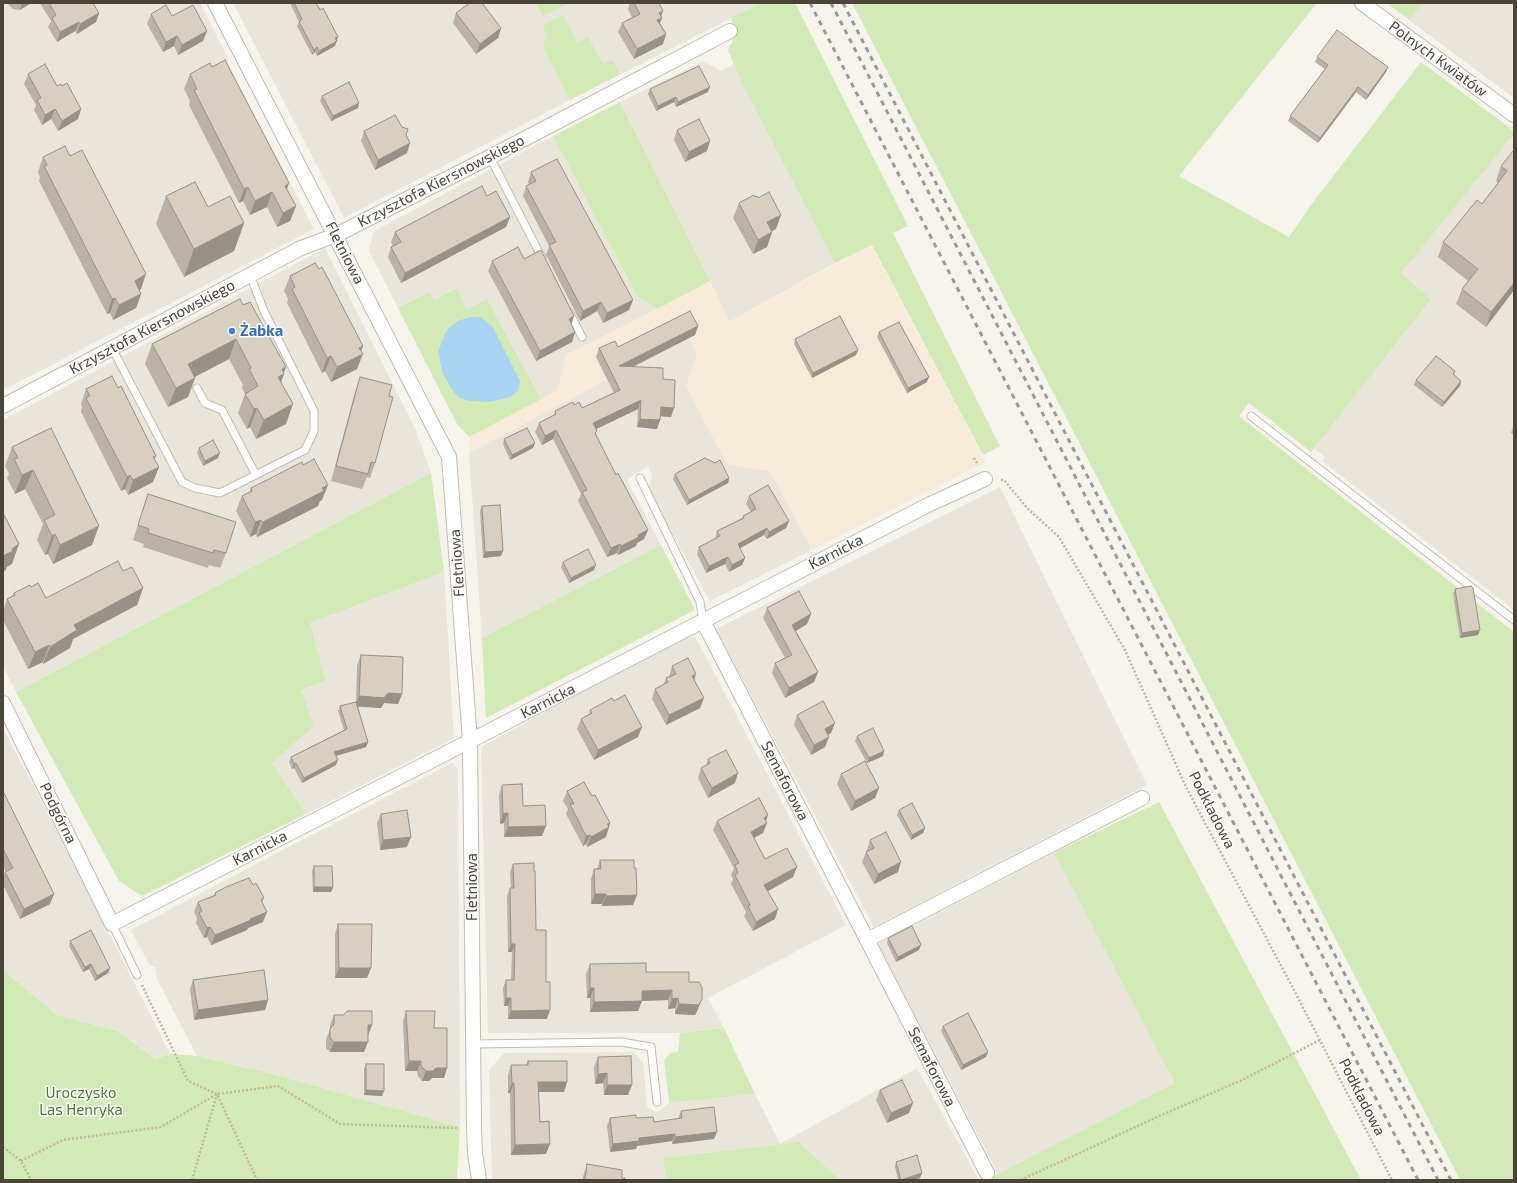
<!DOCTYPE html>
<html>
<head>
<meta charset="utf-8">
<style>
  body { margin:0 }
  #map { position:relative; width:1517px; height:1183px; overflow:hidden; background:#f6f3ec; font-family:"Exo 2",sans-serif }
  canvas { display:block }
  .frame { position:absolute; inset:0; border:4px solid #4b4439; pointer-events:none }
</style>
</head>
<body>
<div id="map">
<canvas width="1517" height="1183"></canvas>
<div class="frame"></div>
</div>
<script>
const c = document.querySelector('canvas').getContext('2d');
c.lineJoin = 'round';
function fill(path, color) { c.fillStyle = color; c.fill(path, 'evenodd'); }
const shape = rows => new Path2D(rows.map(r => 'M' + r).join(''));
function trace(path, color, width, dash) { c.strokeStyle = color; c.lineWidth = width; c.lineCap = dash ? 'butt' : 'round'; c.setLineDash(dash || []); c.stroke(path); }
function write(font, color, halo, rows, align = 'center') {
  c.font = font + ' "Exo 2",sans-serif'; c.lineWidth = 3; c.setLineDash([]); c.textBaseline = 'middle'; c.strokeStyle = halo; c.fillStyle = color; for (const [text, x, y, turn = 0] of rows) {
    c.save(); c.translate(x, y); c.rotate((+turn || 0) * Math.PI / 180); c.textAlign = isNaN(turn) ? turn : align; if (halo) c.strokeText(text, 0, 0); c.fillText(text, 0, 0); c.restore();
  }
}
fill(shape([
  [3,3,200,3,229,60,227,62,314,229,3,390],
  [233,3,761,3,570,100,344,218],
  [1423,3,1514,3,1514,98,1409,20],
  [703,61,721,71,734,64,835,263,729,322,710,281,620,102],
  [1514,134,1514,610,1322,461,1325,457,1314,448,1431,299,1400,273],
  [553,136,637,296,657,309,567,355,558,390,541,399,487,299,467,309,457,288,434,300,429,292,398,308,369,251,374,231],
  [325,248,416,431,431,473,16,692,3,666,3,420],
  [689,338,697,354,686,386,727,464,770,471,809,543,810,551,710,601,648,490,652,477,648,466,627,480,661,545,482,638,469,453,607,379],
  [1000,487,1147,785,874,927,716,629],
  [444,572,454,738,306,814,272,763,314,726,301,690,326,681,310,623],
  [683,636,696,638,846,925,708,998,724,1028,680,1033,488,1033,481,747],
  [3,728,80,875,170,1054,157,1059,117,1031,57,1015,3,970],
  [452,763,458,769,460,1127,276,1075,197,1056,157,979,155,966,150,966,131,930,273,855],
  [1054,853,1176,1083,998,1174,878,944],
  [634,1052,643,1062,647,1107,657,1113,669,1103,755,1094,780,1144,917,1068,979,1180,840,1180,799,1142,664,1158,667,1180,492,1180,489,1070,504,1053]
]), '#eae5da');
fill(shape([
  [871,245,986,462,810,551,809,543,770,471,727,464,686,386,697,354,689,338,607,379,469,453,469,437,558,390,566,355,710,281,729,322]
]), '#f7ead8');
fill(shape([
  [536,3,569,3,543,16],
  [761,3,795,3,908,226,893,233,1000,446,983,455,872,245,835,263,741,81,728,50,737,32,731,18],
  [852,3,1317,3,1179,176,1289,237,1311,205,1421,62,1514,131,1514,134,1401,273,1431,299,1311,452,1249,403,1239,416,1514,632,1514,1180,1460,1180],
  [1387,3,1423,3,1409,20],
  [563,15,577,42,588,37,603,64,613,60,620,74,570,100,544,49,544,43,547,36,543,25],
  [620,102,710,281,657,309,637,296,553,136],
  [457,288,467,309,487,299,541,399,469,437,457,424,398,308,429,292,434,300],
  [431,473,444,572,310,623,326,681,301,690,314,726,272,763,306,814,142,896,119,881,16,692],
  [661,545,695,610,486,718,482,638],
  [1159,802,1361,1180,986,1180,1175,1083,1054,853],
  [3,970,57,1015,117,1031,156,1059,170,1054,197,1056,276,1075,460,1127,457,1180,3,1180],
  [724,1028,755,1094,669,1103,664,1060,670,1053,678,1052,680,1033],
  [799,1142,840,1180,667,1180,663,1158]
]), '#d2eab5');
fill(shape([
  [470,317,481,317,493,327,520,381,518,391,510,397,490,402,470,401,460,398,453,391,443,374,438,352,447,329,458,321]
]), '#a9d4f2');
const service = shape([
  [490,157,542,258],
  [569,312,582,337],
  [112,348,182,482,195,488,220,493,305,450,314,431,314,411,264,311,250,275],
  [197,388,205,403,222,410,256,475],
  [1251,416,1514,620],
  [640,478,700,602,703,621],
  [112,924,137,975],
  [473,1044,621,1042,651,1047,657,1102]
]);
const minor = shape([
  [215,3,449,457,470,741,474,1128,475,1153,479,1180],
  [1362,3,1514,115],
  [3,406,301,248,336,235,490,157,730,31],
  [703,621,987,1173],
  [3,703,112,924,470,741,930,504,985,479],
  [867,940,1142,798]
]);
trace(service, '#c2bbae', 9);
trace(minor, '#c2bbae', 16);
trace(shape([
  [974,458,978,465],
  [1001,480,1004,480,1027,508,1059,537,1125,650,1186,787,1295,992,1392,1180],
  [142,985,188,1081,217,1094,257,1180],
  [3,1147,21,1161,31,1180],
  [21,1161,63,1140,161,1127,217,1094,278,1086,340,1124,458,1128],
  [192,1180,217,1094],
  [1021,1180,1155,1118,1242,1080,1320,1040]
]), '#c4b79f', 2.5, [2, 2]);
trace(service, '#fff', 7);
trace(minor, '#fff', 14);
trace(shape([
  [810,3,1418,1180],
  [831,3,1438,1180],
  [843,3,1451,1180]
]), '#9a9a9a', 3, [5, 5]);
fill(shape([
  [7,3,31,3,20,10,13,9],
  [40,3,93,3,99,13,96,22,77,34,75,31,57,42,48,27,51,21],
  [290,3,316,3,338,37,335,46,317,56,315,52,312,55,297,26,299,22],
  [630,3,659,3,662,18,660,23,666,34,663,44,634,59,618,32,622,23,632,17,628,9],
  [456,13,501,28,498,38,476,54,453,23],
  [151,14,172,16,203,41,178,55,174,46,163,52,147,24],
  [1317,57,1388,67,1386,72,1366,100,1356,92,1318,143,1288,121,1290,116,1325,69,1315,62],
  [28,74,57,86,62,86,81,109,78,119,58,131,51,119,42,125,34,110,36,105,24,84],
  [190,74,287,189,296,206,290,221,277,227,267,207,250,215,243,201,239,203,189,105,190,101,184,89],
  [650,89,708,92,676,107,674,102,656,111,648,94],
  [322,96,359,103,358,108,331,121,320,101],
  [677,130,707,151,685,162,674,140],
  [364,131,406,135,407,153,375,170,361,141],
  [1514,150,1514,290,1486,327,1456,304,1462,289,1468,281,1438,257,1443,242,1482,204,1498,183,1496,181,1501,166],
  [43,157,141,289,139,290,141,294,136,308,113,320,110,313,107,314,39,181,40,177,38,172],
  [531,172,633,300,629,310,603,323,597,311,580,321,546,255,549,246,523,196,526,186,529,185,528,182],
  [166,196,208,207,244,223,234,251,184,277,156,224],
  [487,196,510,217,506,227,401,283,388,257,391,247,393,246,391,242,395,232],
  [739,203,776,229,772,231,767,247,753,254,733,218],
  [524,259,574,316,571,324,575,332,572,342,536,361,488,271,492,261],
  [319,269,363,346,361,351,357,369,331,382,325,371,322,373,287,303,288,299,284,291,290,276],
  [243,305,286,367,281,382,286,424,256,439,250,427,247,429,238,413,245,394,242,388,243,385,229,359,195,377,195,378,188,397,168,407,145,364,152,344],
  [698,326,695,335,633,367,663,379,671,417,661,416,660,420,657,429,637,427,638,409,596,429,596,435,616,475,648,530,644,539,637,543,636,546,618,555,617,553,607,557,578,501,581,494,553,439,542,445,535,432,539,423,554,415,555,411,574,405,582,408,614,393,596,357,599,348,618,347],
  [879,332,927,382,907,393,877,337],
  [795,339,858,350,856,355,812,378,794,344],
  [1455,371,1454,375,1461,381,1460,386,1442,407,1414,385,1416,380],
  [360,377,389,396,375,463,370,478,367,477,362,489,331,481,355,392],
  [118,388,156,456,155,460,159,467,153,482,128,495,125,489,121,491,81,412,82,407,81,404,86,389],
  [1514,424,1514,435,1511,433],
  [51,428,92,545,53,564,48,554,45,555,37,540,43,524,25,489,15,494,7,478,9,474,5,466,12,447],
  [504,439,535,443,533,448,510,460,503,444],
  [199,448,218,458,203,466,197,453],
  [675,474,729,478,728,483,687,505,673,479],
  [251,488,322,500,320,501,318,506,257,537,256,534,250,537,236,511,242,496,249,493],
  [148,494,226,553,220,568,209,565,208,568,143,547,144,544,133,540],
  [749,496,789,521,786,528,767,539,764,535,740,548,745,558,742,565,729,572,725,564,706,573,697,554,699,547,715,539,717,531,742,518,743,516,751,512,746,504],
  [482,506,501,556,483,558,480,511],
  [563,562,594,570,569,583,561,567],
  [123,571,143,588,137,605,73,639,70,648,43,664,43,662,28,669,3,620,3,611,7,599,12,596,14,593,31,587,46,598],
  [1455,589,1478,635,1460,638,1453,594],
  [767,608,811,614,807,624,796,631,818,672,814,682,785,698,772,673,775,663,785,658,763,618],
  [361,655,402,694,398,704,384,703,381,708,358,707,368,742,366,747,336,756,336,765,302,783,294,768,292,769,289,762,291,757,344,730,338,711,340,706,356,702,357,665],
  [672,666,694,680,700,708,666,725,652,699,655,689,664,684,666,678,669,677],
  [614,701,638,737,594,760,577,729,581,719,589,714,590,710],
  [797,715,831,733,828,735,825,747,811,755,794,725],
  [857,736,883,756,867,763,855,741],
  [708,759,735,783,708,798,698,778,701,768,706,765],
  [841,774,879,788,875,798,851,811,837,784],
  [502,785,523,806,542,836,504,837,504,823,500,824,499,795],
  [3,791,50,904,20,919,3,885,3,878,5,872,6,872,3,866],
  [567,791,592,796,610,823,606,837,587,847,586,844,583,846,566,814,568,809,563,801],
  [899,810,923,833,911,840,897,815],
  [381,814,407,847,380,850,377,823],
  [717,821,763,833,754,838,765,859,797,867,793,877,768,891,775,919,753,931,744,916,746,912,731,884,733,879,731,875,734,868,713,830],
  [870,840,898,872,874,884,862,862,866,852,867,851,867,850],
  [600,860,633,905,602,906,602,904,591,904,591,879,594,869,597,869],
  [513,864,536,930,546,982,547,1019,508,1019,508,1006,504,1006,503,988,506,980,511,980,512,952,508,952,507,896,510,888,511,888,510,872],
  [314,866,333,887,331,892,313,892,312,871],
  [253,885,264,898,262,903,263,922,248,928,247,930,211,945,207,937,204,938,196,923,197,918,194,912,198,902,214,896,215,893],
  [338,924,371,968,367,978,335,978,335,934],
  [888,938,919,950,896,962,887,943],
  [70,941,110,968,108,973,95,981,89,969,83,972,69,946],
  [590,964,646,972,689,982,698,1009,695,1015,675,1014,675,1008,668,1009,668,1000,642,1001,638,1011,590,1012,590,998,587,998,586,974],
  [193,980,268,1000,265,1010,194,1020,190,989],
  [406,1011,434,1028,447,1068,444,1078,432,1078,429,1081,422,1081,418,1076,417,1071,405,1071,403,1021],
  [334,1015,372,1025,368,1035,364,1052,330,1052,326,1048,326,1039,330,1029,330,1025],
  [943,1026,986,1057,961,1070,941,1031],
  [598,1057,628,1095,604,1095,603,1083,595,1084,594,1067],
  [528,1061,567,1082,564,1092,539,1092,540,1122,546,1154,511,1155,510,1093,508,1093,508,1075,511,1065,526,1065],
  [366,1064,382,1096,364,1095,364,1069],
  [880,1090,909,1113,887,1123,876,1100],
  [681,1111,714,1139,672,1144,672,1141,637,1146,636,1149,610,1152,607,1126,610,1118,636,1118,654,1122,678,1119],
  [896,1162,920,1178,914,1180,898,1180,895,1167],
  [587,1164,622,1178,625,1180,582,1180]
]), '#bab2a6');
fill(shape([
  [22,3,31,3,20,10],
  [663,11,660,18,662,18,658,27,654,30,659,13],
  [99,13,96,22,77,34,80,24],
  [79,22,75,31,57,42,60,32],
  [501,28,498,38,476,54,480,44],
  [207,31,203,41,178,55,182,45],
  [666,34,663,44,634,59,637,49],
  [177,36,174,46,163,52,166,42],
  [338,37,335,46,317,56,319,51,335,38],
  [317,47,315,52,312,55,314,50],
  [1388,67,1386,72,1366,100,1368,95],
  [710,87,708,92,676,107,678,102],
  [1358,87,1356,92,1318,143,1320,138],
  [676,97,674,102,656,111,658,106],
  [359,103,358,108,331,121,333,116],
  [55,109,51,119,42,125,45,115],
  [81,109,78,119,58,131,62,121],
  [710,141,707,151,685,162,689,152],
  [410,143,407,153,375,170,378,160],
  [289,183,284,198,285,186],
  [248,187,243,201,239,203,244,189],
  [272,192,267,207,250,215,255,201],
  [296,206,290,221,277,227,283,213],
  [781,215,776,229,762,237,767,222],
  [510,217,506,227,401,283,405,273],
  [244,223,234,251,184,277,194,249],
  [772,232,767,247,753,254,758,240],
  [146,274,141,289,129,295,135,281],
  [1514,283,1514,290,1486,327,1491,312],
  [141,294,136,308,113,320,119,305],
  [115,298,110,313,107,314,112,299],
  [633,300,629,310,603,323,607,313],
  [601,302,597,311,580,321,583,311],
  [574,316,571,326,569,319],
  [698,326,695,335,616,375,619,366],
  [575,332,572,342,536,361,540,351],
  [236,339,229,359,181,384,188,364],
  [363,346,359,356,363,354,357,369,331,382,337,367,359,348],
  [858,350,856,355,812,378,813,373],
  [331,356,325,371,322,373,327,358],
  [286,367,283,374,284,374,277,393,278,377,282,369],
  [929,377,927,382,907,393,908,388],
  [195,378,188,397,168,407,176,388],
  [1461,381,1460,386,1442,407,1444,402],
  [641,400,638,409,590,432,593,423],
  [293,404,286,424,256,439,264,420],
  [661,407,674,408,671,417,658,416],
  [257,408,250,427,247,429,254,409],
  [640,419,660,420,657,429,637,427],
  [556,430,553,439,542,445,545,436],
  [535,443,533,448,510,460,512,455],
  [220,453,218,458,203,466,205,461],
  [159,467,153,482,128,495,133,480],
  [33,470,25,489,15,494,22,475],
  [130,475,125,489,121,491,127,477],
  [729,478,728,483,687,505,689,500],
  [328,485,322,500,320,501,318,506,257,537,263,522],
  [261,520,256,534,250,537,255,522],
  [789,521,786,528,767,539,769,532],
  [99,526,92,545,53,564,60,545],
  [767,528,764,535,735,551,738,544],
  [648,530,644,539,637,543,636,546,618,555,621,546,638,535],
  [55,534,48,554,45,555,52,536],
  [19,544,12,564,7,567,6,570,3,572,3,556,12,549],
  [620,544,617,553,607,557,611,548],
  [503,551,501,556,483,558,485,552],
  [728,557,725,564,706,573,709,566],
  [745,558,742,565,729,572,732,565],
  [596,565,594,570,569,583,571,578],
  [143,588,137,605,73,639,70,648,43,664,50,647,74,625],
  [811,614,807,624,789,635,792,625],
  [1480,630,1478,635,1460,638,1462,633],
  [49,645,43,662,28,669,35,652],
  [818,672,814,682,785,698,789,688],
  [696,674,693,684,692,676],
  [388,693,402,694,398,704,384,703,381,708,355,706,359,696],
  [704,698,700,708,666,725,669,715],
  [835,723,831,733,821,739,825,729],
  [642,727,638,737,594,760,598,750],
  [829,737,825,747,811,755,814,745],
  [368,742,366,747,332,757,334,752],
  [884,751,883,756,867,763,869,758],
  [338,760,336,765,302,783,304,778],
  [296,763,294,768,292,769,294,764],
  [738,773,735,783,708,798,712,788],
  [879,788,875,798,851,811,855,801],
  [508,813,504,823,500,824,503,814],
  [768,815,765,824,767,823,763,833,748,841,751,832,764,818],
  [610,823,606,837,587,847,591,837,607,824],
  [546,826,542,836,504,837,508,827],
  [925,828,923,833,911,840,912,835],
  [590,835,586,844,583,846,586,836],
  [411,837,407,847,380,850,383,840],
  [901,862,898,872,874,884,878,874],
  [797,867,793,877,761,895,764,885],
  [314,887,333,887,331,892,313,892],
  [54,894,50,904,20,919,24,909],
  [595,894,606,894,602,904,591,904],
  [637,895,633,905,602,906,606,896],
  [778,909,775,919,753,931,756,922],
  [267,912,263,922,248,928,247,930,211,945,215,935,250,919],
  [210,927,207,937,204,938,207,928],
  [511,944,515,944,512,952,508,952],
  [921,945,919,950,896,962,898,957],
  [91,964,89,969,83,972,85,967],
  [110,968,108,973,95,981,97,976],
  [339,968,371,968,367,978,335,978],
  [590,988,594,988,590,998,587,998],
  [672,990,668,1000,638,1001,642,991],
  [506,998,511,998,508,1006,504,1006],
  [678,998,675,1008,668,1009,672,999],
  [702,999,698,1009,695,1015,675,1014,679,1004],
  [268,1000,265,1010,194,1020,198,1010],
  [642,1001,638,1011,590,1012,594,1002],
  [550,1010,547,1019,508,1019,511,1011],
  [368,1025,372,1025,368,1035,364,1035],
  [334,1042,368,1042,364,1052,330,1052],
  [988,1052,986,1057,961,1070,963,1065],
  [409,1061,421,1061,417,1071,405,1071],
  [436,1068,447,1068,444,1078,432,1078,429,1081,422,1081,426,1071],
  [607,1073,603,1083,595,1084,598,1074],
  [538,1082,567,1082,564,1092,535,1092],
  [512,1083,514,1083,510,1093,508,1093],
  [607,1085,632,1085,628,1095,604,1095],
  [366,1090,384,1091,382,1096,364,1095],
  [913,1103,909,1113,887,1123,891,1113],
  [717,1132,714,1139,672,1144,675,1137],
  [675,1134,672,1141,637,1146,636,1149,610,1152,613,1144,639,1138],
  [550,1144,546,1154,511,1155,515,1145],
  [922,1173,920,1178,914,1180,902,1180]
]), '#979187');
const building = shape([
  [49,3,93,3,99,13,80,24,79,22,60,32,52,18,56,15,49,3],
  [294,3,316,3,320,10,323,8,338,37,335,38,337,41,319,51,317,47,314,50,299,22,302,19,294,3],
  [470,3,482,3,501,28,480,44,456,13,470,3],
  [634,3,659,3,663,11,659,13,662,18,657,20,666,34,637,49,622,23,640,14,634,3],
  [166,5,172,16,193,5,207,31,182,45,177,36,166,42,151,14,166,5],
  [1337,30,1388,67,1368,95,1358,87,1320,138,1290,116,1328,65,1317,57,1337,30],
  [225,60,289,183,285,186,296,206,283,213,272,192,255,201,248,187,244,189,194,90,197,89,190,74,210,63,212,67,225,60],
  [45,64,57,86,61,84,62,86,67,83,81,109,62,121,55,109,45,115,37,100,41,98,28,74,45,64],
  [699,66,710,87,678,102,676,97,658,106,650,89,699,66],
  [349,82,359,103,333,116,322,96,349,82],
  [395,115,402,127,408,129,406,135,410,143,378,160,364,131,395,115],
  [699,119,710,141,689,152,677,130,699,119],
  [65,146,70,156,82,150,146,274,135,281,141,294,119,305,115,298,112,299,44,166,47,165,43,157,65,146],
  [1514,150,1514,283,1491,312,1462,289,1478,269,1443,242,1477,200,1482,204,1507,171,1501,166,1514,150],
  [557,159,633,300,607,313,601,302,583,311,549,245,556,242,526,186,536,181,531,172,557,159],
  [195,182,208,207,230,196,244,223,194,249,166,196,195,182],
  [482,186,487,196,496,191,510,217,405,273,391,247,401,242,395,232,482,186],
  [769,192,781,215,767,222,772,232,758,240,739,203,754,195,755,197,757,196,758,198,769,192],
  [518,247,524,259,541,250,574,316,569,319,575,332,540,351,492,261,518,247],
  [315,263,319,269,322,267,363,346,359,348,363,354,337,367,331,356,327,358,292,289,295,287,290,276,315,263],
  [240,299,243,305,250,302,286,367,282,369,284,374,278,377,293,404,264,420,257,408,254,409,245,394,258,386,249,369,251,368,236,339,188,364,195,378,176,388,152,344,240,299],
  [690,311,698,326,619,366,663,368,663,379,675,380,674,408,661,407,660,420,640,419,641,400,593,423,597,431,595,433,616,475,618,473,648,530,638,535,639,537,621,546,620,544,611,548,582,492,587,490,556,430,545,436,539,423,556,414,555,411,573,402,574,405,579,402,582,408,620,390,599,348,615,341,618,347,690,311],
  [840,316,858,350,813,373,795,339,840,316],
  [899,322,929,377,908,388,879,332,899,322],
  [1436,356,1455,371,1453,374,1461,381,1444,402,1416,380,1436,356],
  [112,376,118,388,121,386,156,456,153,457,159,467,133,480,130,475,127,477,86,398,90,396,86,389,112,376],
  [360,377,392,385,389,396,393,397,375,463,371,462,368,474,336,466,360,377],
  [51,428,99,526,60,545,55,534,52,536,44,520,55,515,33,470,22,475,14,459,18,458,12,447,51,428],
  [527,428,535,443,512,455,504,439,527,428],
  [213,440,220,453,205,461,199,448,213,440],
  [705,458,715,463,720,460,729,478,689,500,675,474,705,458],
  [314,459,328,485,322,488,324,491,263,522,261,520,255,522,242,496,252,491,251,488,271,478,302,462,303,465,314,459],
  [768,485,789,521,769,532,767,528,738,544,745,558,732,565,728,557,709,566,699,547,720,536,717,531,744,518,743,516,756,509,749,496,768,485],
  [148,494,236,522,226,553,214,550,213,553,148,533,149,529,138,525,148,494],
  [500,505,503,551,485,552,482,506,500,505],
  [3,513,19,544,12,549,13,551,3,556,3,513],
  [588,549,596,565,571,578,563,562,588,549],
  [118,561,123,571,132,567,143,588,74,625,77,630,50,647,49,645,35,652,7,599,15,595,14,593,30,585,31,587,38,583,46,598,118,561],
  [1471,586,1473,588,1480,630,1462,633,1455,589,1471,586],
  [799,591,811,614,792,625,818,672,789,688,775,663,792,655,767,608,799,591],
  [361,655,403,657,402,694,388,693,384,698,359,696,361,655],
  [688,658,696,674,692,676,704,698,669,715,655,689,668,682,666,678,676,674,672,666,688,658],
  [625,695,642,727,598,750,581,719,592,713,590,710,612,698,614,701,625,695],
  [823,701,835,723,825,729,829,737,814,745,797,715,823,701],
  [356,702,368,742,334,752,338,760,304,778,296,763,294,764,291,757,347,729,340,706,356,702],
  [873,728,884,751,869,758,857,736,873,728],
  [726,750,738,773,712,788,701,768,710,763,708,759,726,750],
  [865,761,879,788,855,801,841,774,865,761],
  [584,782,592,796,595,795,610,823,607,824,609,827,591,837,590,835,586,836,570,804,574,804,567,791,584,782],
  [522,784,523,806,545,805,546,826,508,827,508,813,503,814,502,785,522,784],
  [3,791,54,894,24,909,5,872,13,868,3,849,3,791],
  [759,798,768,815,764,818,767,823,751,832,765,859,787,848,797,867,764,885,778,909,756,922,748,906,750,905,735,875,738,873,735,865,739,863,717,821,759,798],
  [912,803,925,828,912,835,899,810,912,803],
  [407,810,411,837,383,840,381,814,407,810],
  [886,832,901,862,878,874,866,852,874,848,870,840,886,832],
  [600,860,634,860,634,868,636,868,637,895,606,896,606,894,595,894,594,869,601,869,600,860],
  [534,863,534,871,535,871,536,930,546,930,546,982,550,982,550,1010,511,1011,511,998,506,998,506,980,514,980,515,944,511,944,510,888,514,888,513,864,534,863],
  [314,866,332,866,333,887,314,887,314,866],
  [249,878,253,885,256,883,264,898,261,900,267,912,250,919,251,920,215,935,210,927,207,928,199,913,202,911,198,902,216,895,215,893,226,887,249,878],
  [338,924,372,924,371,968,339,968,338,924],
  [912,926,921,945,898,957,888,938,912,926],
  [91,930,110,968,97,976,91,964,85,967,70,941,91,930],
  [646,963,646,972,689,972,689,982,699,982,702,987,702,999,699,1005,679,1004,678,998,672,999,672,990,642,991,642,1001,594,1002,594,988,590,988,590,964,646,963],
  [264,970,268,1000,198,1010,193,980,264,970],
  [348,1011,372,1011,372,1025,368,1025,368,1042,334,1042,330,1038,330,1029,334,1024,334,1015,343,1015,348,1011],
  [406,1011,435,1011,434,1028,447,1028,447,1068,436,1068,433,1071,426,1071,421,1066,421,1061,409,1061,406,1011],
  [968,1013,988,1052,963,1065,943,1026,968,1013],
  [631,1056,632,1085,607,1085,607,1073,598,1074,598,1057,631,1056],
  [528,1061,567,1061,567,1082,538,1082,540,1122,549,1121,550,1144,515,1145,514,1083,512,1083,511,1065,528,1065,528,1061],
  [366,1064,384,1064,384,1091,366,1090,366,1064],
  [902,1080,913,1103,891,1113,880,1090,902,1080],
  [714,1107,717,1132,675,1137,675,1134,639,1138,639,1141,613,1144,610,1118,636,1115,636,1118,653,1117,654,1122,682,1118,681,1111,714,1107],
  [917,1155,922,1173,901,1180,896,1162,917,1155],
  [587,1164,622,1170,622,1178,625,1178,625,1180,585,1180,587,1164]
]);
fill(building, '#d8cfc1');
trace(building, '#979187', 1);
for (const [x, y, r, color] of [
  [232,331,4,"#3f7fe0"]
]) { const dot = new Path2D(); dot.arc(x, y, r, 0, 2 * Math.PI); c.fillStyle = color; c.fill(dot); trace(dot, '#fff', 1.5); }
write('15px', '#4b4439', '#fff', [
  ["Polnych Kwiatów",1438,59,36],
  ["Krzysztofa Kiersnowskiego",441,181,-27],
  ["Fletniowa",345,253,63],
  ["Krzysztofa Kiersnowskiego",152,327,-28],
  ["Karnicka",836,552,-27],
  ["Fletniowa",457,563,-94],
  ["Karnicka",548,701,-27],
  ["Semaforowa",785,781,63],
  ["Podkładowa",1212,810,63],
  ["Podgórna",58,813,64],
  ["Karnicka",260,848,-27],
  ["Fletniowa",472,887,-90],
  ["Semaforowa",932,1067,63],
  ["Podkładowa",1362,1097,63]
]);
write('bold 15px', '#366cbe', '#fff', [
  ["Żabka",240,331]
], 'left');
write('15px', '#4a7f2a', '#fff', [
  ["Uroczysko",81,1093],
  ["Las Henryka",81,1110]
]);
</script>
</body>
</html>
